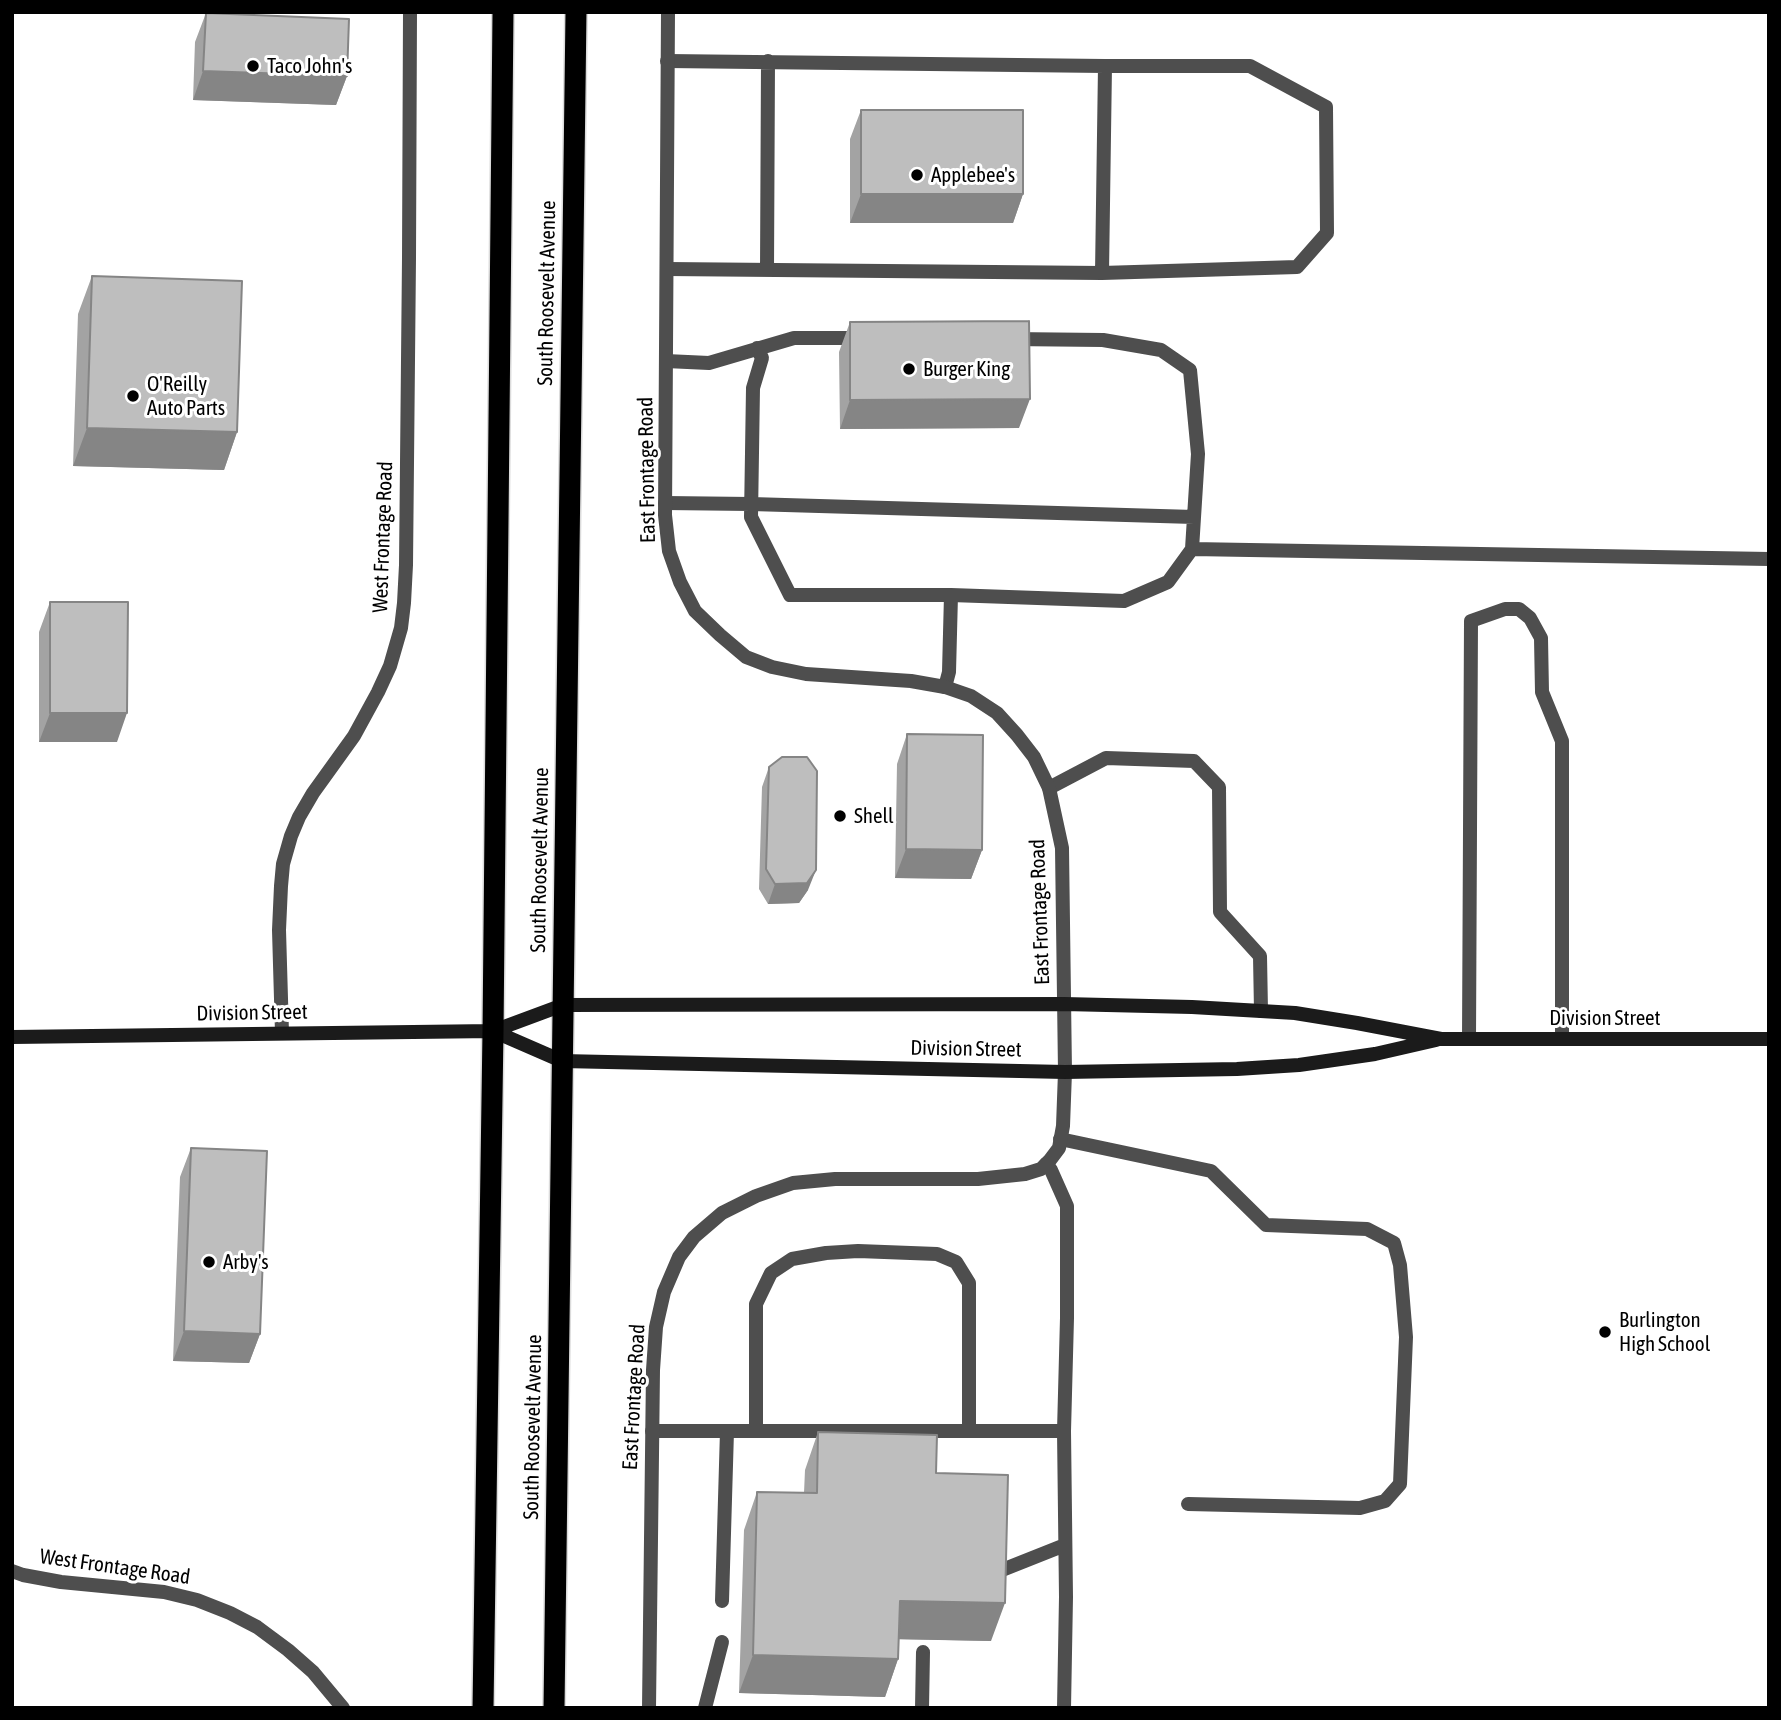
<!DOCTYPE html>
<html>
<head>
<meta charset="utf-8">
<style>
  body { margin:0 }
  #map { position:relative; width:1781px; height:1720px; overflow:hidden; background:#fff; font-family:"Asap Condensed",sans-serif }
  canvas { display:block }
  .frame { position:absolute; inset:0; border:14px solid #000; pointer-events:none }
</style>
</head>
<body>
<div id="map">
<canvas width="1781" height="1720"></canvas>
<div class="frame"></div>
</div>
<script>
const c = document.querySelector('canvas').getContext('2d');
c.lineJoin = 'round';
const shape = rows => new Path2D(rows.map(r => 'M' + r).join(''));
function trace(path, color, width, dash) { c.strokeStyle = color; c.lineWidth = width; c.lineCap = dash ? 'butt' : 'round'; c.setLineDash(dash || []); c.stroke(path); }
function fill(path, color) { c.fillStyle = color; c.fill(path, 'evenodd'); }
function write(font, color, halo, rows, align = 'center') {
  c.font = font + ' "Asap Condensed",sans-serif'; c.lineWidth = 6; c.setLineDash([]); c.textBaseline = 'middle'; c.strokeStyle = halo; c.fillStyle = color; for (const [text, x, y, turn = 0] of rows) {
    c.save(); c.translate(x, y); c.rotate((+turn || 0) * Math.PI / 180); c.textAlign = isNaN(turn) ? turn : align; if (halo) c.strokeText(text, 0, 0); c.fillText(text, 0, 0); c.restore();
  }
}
const highway = shape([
  [483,1708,493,1031,503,12],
  [554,1708,576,12]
]);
trace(highway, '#dbdbdb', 24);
trace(shape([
  [667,269,1102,273,1105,66,667,61],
  [767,270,768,61],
  [1102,273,1297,267,1327,233,1326,107,1250,66,1105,66],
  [757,348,762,358,753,388,751,517,790,595,951,595],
  [666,361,709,363,794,338,860,338],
  [665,503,751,504,1194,517],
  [1192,549,1769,559],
  [945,687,949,672,951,595,1124,601,1168,582,1192,549,1198,454,1190,370,1161,350,1103,340,1010,339],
  [1049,788,1106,758,1194,761,1219,787,1220,912,1260,956,1261,1011],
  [1469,1039,1471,621,1505,609,1519,609,1530,618,1541,638,1542,692,1562,741,1562,1039],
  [1060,1139,1211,1171,1266,1225,1367,1229,1394,1243,1400,1265,1406,1337,1400,1484,1385,1501,1360,1508,1188,1504],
  [1046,1164,1051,1170,1067,1206,1067,1318,1064,1431,1066,1597,1064,1708],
  [652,1431,1064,1431],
  [756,1431,756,1304,771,1273,792,1259,826,1253,858,1251,937,1254,956,1262,969,1283,969,1431],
  [992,1574,1065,1545],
  [722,1601,727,1431],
  [705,1708,722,1642],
  [922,1708,923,1652]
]), '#4e4e4e', 14);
trace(shape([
  [282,1033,279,930,281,886,283,864,291,836,299,817,313,793,354,736,378,692,390,666,401,628,404,603,406,565,409,258,410,12],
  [12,1571,23,1575,61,1582,164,1592,197,1600,230,1613,257,1627,288,1650,313,1672,343,1708],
  [649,1708,653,1370,656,1327,664,1292,679,1257,694,1237,722,1213,756,1196,793,1183,835,1179,978,1179,1025,1174,1041,1169,1050,1160,1059,1148,1063,1126,1065,1072,1062,848,1049,788,1034,757,1017,735,997,713,971,696,945,687,911,681,806,674,772,667,746,657,720,635,695,611,680,582,669,551,665,515,668,12]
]), '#4e4e4e', 14);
trace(shape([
  [493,1031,562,1061,1065,1072,1237,1069,1299,1065,1375,1054,1436,1040],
  [12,1037,493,1031,563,1005,1064,1004,1192,1007,1295,1013,1357,1023,1441,1039,1769,1039]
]), '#1b1b1b', 14);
trace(highway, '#000', 21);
fill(shape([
  [206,13,347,76,336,105,193,100,195,42],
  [861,110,1023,194,1013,223,850,223,850,139],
  [92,276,237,432,224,470,73,466,78,314],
  [850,322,1019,428,840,429,839,352],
  [50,602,117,742,39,742,39,632],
  [907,734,982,850,971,879,895,878,897,764],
  [769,767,808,890,799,903,768,904,759,889,762,787],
  [191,1148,260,1334,249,1363,173,1361,180,1177],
  [818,1432,936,1473,991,1641,899,1639,898,1659,885,1697,739,1693,744,1530,757,1492,804,1493,805,1470]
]), '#a3a3a3');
fill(shape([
  [203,71,347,76,336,105,193,100],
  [861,194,1023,194,1013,223,850,223],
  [1030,399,1019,428,840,429,850,400],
  [87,428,237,432,224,470,73,466],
  [50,713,127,713,117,742,39,742],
  [906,849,982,850,971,879,895,878],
  [816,870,808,890,799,903,768,904,775,884],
  [184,1331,260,1334,249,1363,173,1361],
  [900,1601,1005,1603,991,1641,886,1639],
  [753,1655,898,1659,885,1697,739,1693]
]), '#858585');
const building = shape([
  [206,13,349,19,347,76,203,71,206,13],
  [861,110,1023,110,1023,194,861,194,861,110],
  [92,276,242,281,237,432,87,428,92,276],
  [1029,321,1030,399,850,400,850,322,1029,321],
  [50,602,128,602,127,713,50,713,50,602],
  [907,734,983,735,982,850,906,849,907,734],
  [782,757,807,757,817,771,816,870,807,883,775,884,766,869,769,767,782,757],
  [191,1148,267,1151,260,1334,184,1331,191,1148],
  [818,1432,937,1435,936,1473,1008,1475,1005,1603,900,1601,898,1659,753,1655,757,1492,817,1493,818,1432]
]);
fill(building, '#bebebe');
trace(building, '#858585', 2);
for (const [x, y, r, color] of [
  [253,66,7,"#000"],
  [917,175,7,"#000"],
  [909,369,7,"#000"],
  [133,396,7,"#000"],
  [840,816,7,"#000"],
  [209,1262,7,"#000"],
  [1605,1332,7,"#000"]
]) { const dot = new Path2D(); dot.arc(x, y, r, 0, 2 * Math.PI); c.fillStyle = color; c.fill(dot); trace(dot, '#fff', 2.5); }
write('21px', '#000', '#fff', [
  ["Taco John's",267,66],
  ["Applebee's",931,175],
  ["Burger King",923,369],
  ["O'Reilly",147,384],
  ["Auto Parts",147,408],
  ["Shell",854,816],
  ["Arby's",223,1262],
  ["Burlington",1619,1320],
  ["High School",1619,1344]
], 'left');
write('21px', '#000', '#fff', [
  ["South Roosevelt Avenue",547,293,-89],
  ["East Frontage Road",647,470,-91],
  ["West Frontage Road",383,537,-88],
  ["South Roosevelt Avenue",540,860,-89],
  ["East Frontage Road",1040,912,-92],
  ["Division Street",252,1013,-1],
  ["Division Street",1605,1018],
  ["Division Street",966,1049,1],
  ["East Frontage Road",634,1397,-87],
  ["South Roosevelt Avenue",533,1427,-89],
  ["West Frontage Road",115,1567,8]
]);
</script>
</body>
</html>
